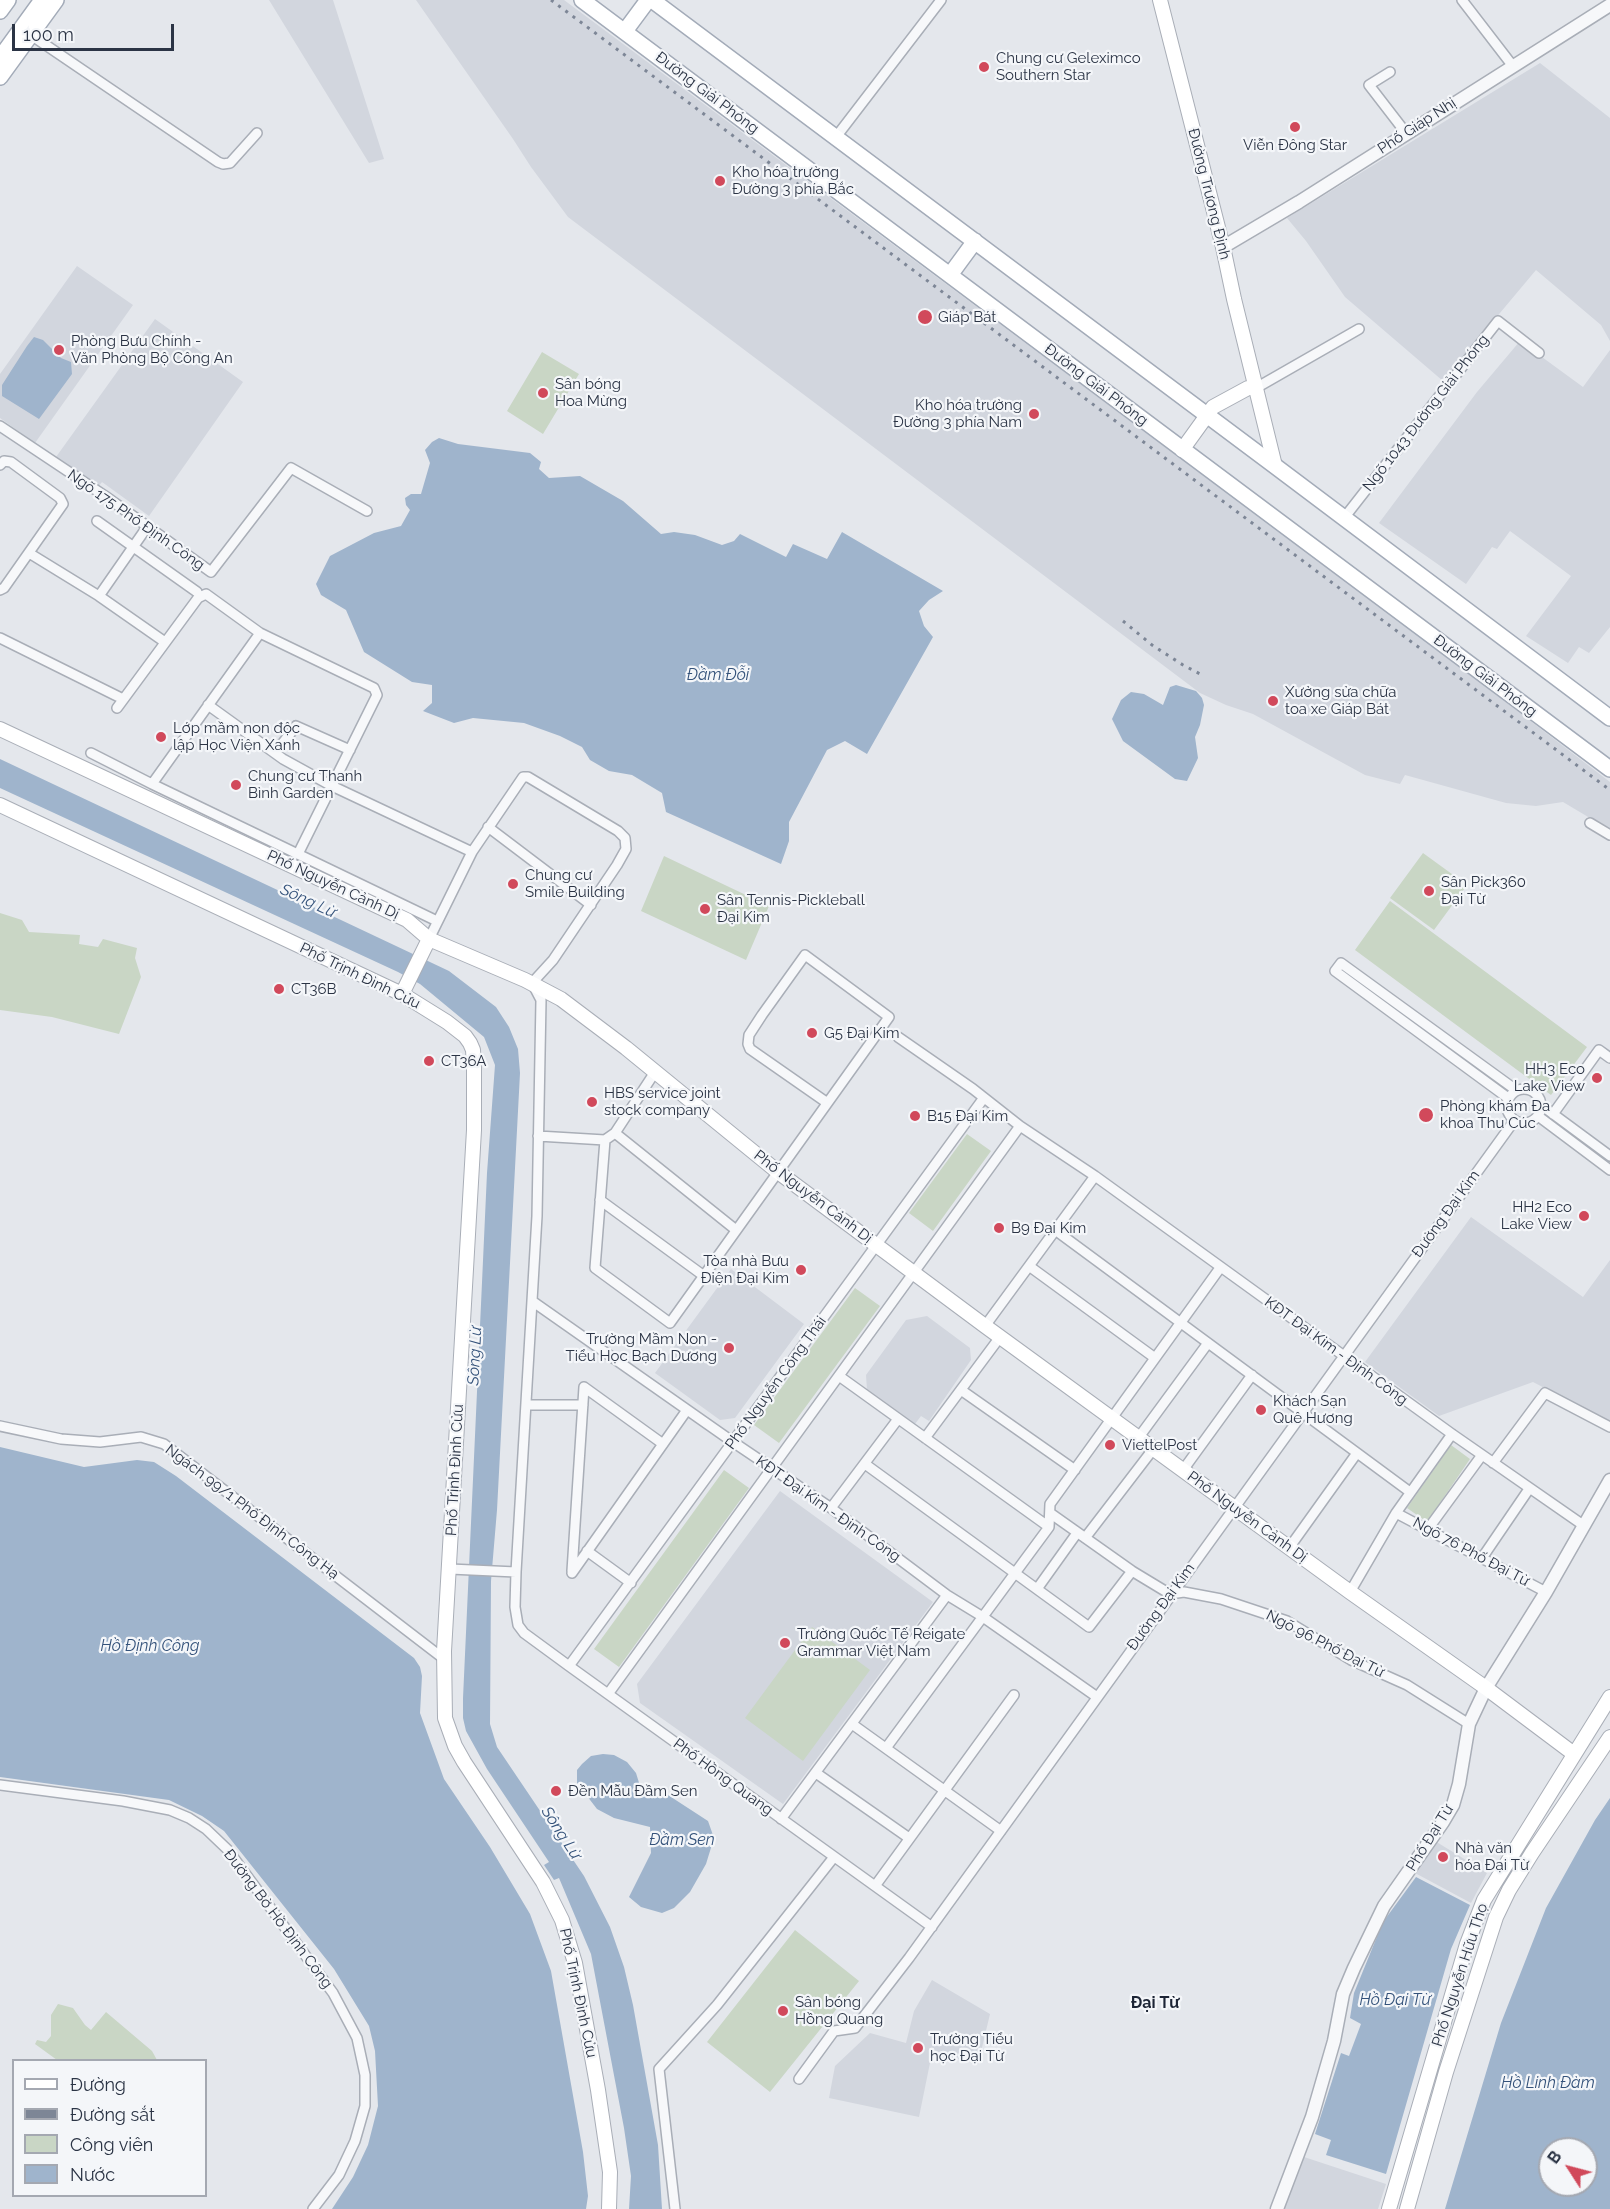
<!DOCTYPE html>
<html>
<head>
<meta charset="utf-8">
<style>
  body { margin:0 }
  #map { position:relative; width:1610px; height:2209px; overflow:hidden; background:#e4e7ec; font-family:Raleway,sans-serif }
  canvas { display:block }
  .legend { position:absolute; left:12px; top:2059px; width:195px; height:138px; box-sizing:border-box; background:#f4f6f9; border:2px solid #a4a8b1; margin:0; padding:8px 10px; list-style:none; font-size:18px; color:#2b3445 }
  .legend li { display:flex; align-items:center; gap:12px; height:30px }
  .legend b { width:30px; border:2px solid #a4a8b1 }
  .north { position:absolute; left:1538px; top:2137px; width:60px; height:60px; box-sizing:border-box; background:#f4f6f9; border:2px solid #a4a8b1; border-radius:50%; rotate:306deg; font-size:16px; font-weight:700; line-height:24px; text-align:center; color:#2b3445 }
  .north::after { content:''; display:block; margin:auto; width:21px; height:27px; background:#d1495b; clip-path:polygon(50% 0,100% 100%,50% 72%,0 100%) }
  .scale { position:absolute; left:12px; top:24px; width:162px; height:27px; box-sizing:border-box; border:3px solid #2b3445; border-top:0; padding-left:8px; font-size:18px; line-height:21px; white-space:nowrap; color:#2b3445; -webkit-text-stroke:4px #f4f6f9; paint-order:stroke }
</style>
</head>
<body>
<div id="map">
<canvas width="1610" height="2209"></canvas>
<ul class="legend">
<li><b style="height:8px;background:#fff"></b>Đường</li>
<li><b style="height:8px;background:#7d8696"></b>Đường sắt</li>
<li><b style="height:16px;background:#c9d6c5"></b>Công viên</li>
<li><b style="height:16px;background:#9fb4cc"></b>Nước</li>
</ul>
<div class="north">B</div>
<div class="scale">100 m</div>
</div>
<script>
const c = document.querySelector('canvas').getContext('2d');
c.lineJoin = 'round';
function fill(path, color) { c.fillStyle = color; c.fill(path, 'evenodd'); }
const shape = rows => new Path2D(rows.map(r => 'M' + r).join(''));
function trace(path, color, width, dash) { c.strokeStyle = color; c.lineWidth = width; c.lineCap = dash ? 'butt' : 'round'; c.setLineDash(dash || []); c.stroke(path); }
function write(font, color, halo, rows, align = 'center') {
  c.font = font + ' Raleway,sans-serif'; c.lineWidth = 4.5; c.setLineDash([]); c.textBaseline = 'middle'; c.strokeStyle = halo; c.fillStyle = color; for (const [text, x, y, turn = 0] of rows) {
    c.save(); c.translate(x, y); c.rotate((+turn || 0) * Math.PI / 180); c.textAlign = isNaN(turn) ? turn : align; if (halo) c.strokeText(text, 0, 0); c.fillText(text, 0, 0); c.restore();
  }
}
fill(shape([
  [269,0,333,0,384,159,369,163],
  [416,0,564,0,1425,640,1610,782,1610,830,1563,802,1536,806,1506,803,1405,775,1400,784,1365,775,1253,714,1226,705,1200,693,568,217,531,167,513,139],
  [1540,63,1610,118,1610,341,1601,325,1536,270,1443,381,1345,297,1306,241,1287,218],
  [77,266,133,305,35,443,0,418,0,374],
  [155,319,243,382,149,516,102,482,98,487,56,457],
  [1520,341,1583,387,1610,350,1610,627,1589,653,1579,647,1568,663,1526,636,1571,576,1510,531,1497,549,1492,547,1466,584,1379,523,1477,392],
  [1471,1217,1583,1297,1610,1260,1610,1422,1533,1382,1439,1416,1365,1362],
  [731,1269,804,1324,735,1418,720,1420,655,1373],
  [927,1316,970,1348,971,1360,929,1421,921,1416,915,1424,867,1390,866,1375,906,1320],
  [780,1491,933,1602,783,1804,640,1703,637,1684],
  [1435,1841,1487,1873,1471,1903,1415,1873],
  [932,1980,990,2014,978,2064,932,2053,919,2117,829,2098,835,2066,870,2033,906,2043,914,2011],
  [1304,2157,1386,2184,1378,2209,1283,2209]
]), '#d2d6de');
fill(shape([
  [542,352,579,374,543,434,507,411],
  [1423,853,1467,885,1434,930,1390,898],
  [664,856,769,906,746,960,641,911],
  [1390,901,1587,1047,1551,1095,1355,950],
  [0,913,22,920,29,932,80,935,79,944,98,947,103,939,137,948,135,958,141,977,119,1034,52,1017,0,1010],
  [967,1134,991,1151,933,1231,909,1213],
  [855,1288,880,1306,779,1443,754,1425],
  [1451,1445,1470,1459,1427,1522,1407,1508],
  [724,1470,749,1488,619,1667,594,1649],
  [812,1627,870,1670,803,1761,745,1718],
  [795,1930,859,1981,770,2092,707,2042],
  [58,2004,73,2008,85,2025,91,2030,106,2012,152,2051,157,2060,57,2060,35,2044,37,2040,46,2042,51,2036,51,2015]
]), '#c9d6c5');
fill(shape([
  [34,337,43,340,61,358,71,362,72,374,39,419,2,396,2,385,27,346],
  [439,438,458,444,530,453,541,462,539,469,549,478,580,476,623,501,661,534,674,532,695,535,722,545,734,541,740,534,786,557,793,544,827,559,842,532,943,591,929,600,919,611,924,626,933,637,867,754,845,741,827,750,789,822,789,841,781,864,666,812,662,793,632,775,609,771,590,760,582,747,560,736,524,723,473,718,454,723,423,711,432,703,432,685,412,682,364,652,346,610,321,595,316,584,330,556,374,533,401,526,410,510,406,505,405,498,411,494,421,494,430,463,425,450,432,442],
  [1176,685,1196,691,1202,698,1204,705,1200,725,1195,737,1198,758,1187,781,1175,779,1123,741,1112,719,1121,700,1131,692,1144,694,1163,705,1170,687],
  [0,759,449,971,496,1007,509,1027,518,1049,520,1073,497,1510,491,1581,490,1724,497,1747,584,1876,610,1927,624,1967,633,2005,658,2145,662,2209,629,2209,631,2176,624,2128,591,1954,559,1878,554,1880,544,1865,549,1862,487,1769,466,1731,463,1718,463,1698,487,1173,495,1065,484,1037,420,984,398,972,0,788],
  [0,1447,84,1467,137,1460,154,1462,176,1476,414,1658,420,1667,422,1676,420,1713,444,1779,490,1847,530,1914,551,1971,583,2152,588,2196,586,2209,332,2209,353,2177,368,2145,378,2106,375,2051,369,2026,334,1969,224,1831,202,1816,169,1800,0,1777],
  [603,1754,614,1755,627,1762,636,1773,640,1786,648,1791,668,1795,708,1821,714,1838,706,1864,690,1892,674,1908,662,1913,641,1907,629,1897,651,1853,650,1827,614,1818,597,1809,577,1783,577,1770,582,1764,591,1756],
  [1610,1798,1610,2209,1445,2209,1501,2023,1546,1908,1595,1820],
  [1550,2149,1586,2149,1586,2185,1550,2185],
  [1416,1877,1470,1905,1451,1949,1386,2174,1326,2155,1331,2140,1315,2134,1341,2053,1349,2056,1361,2024,1350,2018,1354,1993,1383,1922]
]), '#9fb4cc');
const minor = shape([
  [1462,0,1512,65],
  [31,35,218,162,223,164,230,163,257,133],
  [1390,72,1369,85,1406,133],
  [836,137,941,0],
  [1256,388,1359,329],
  [0,426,105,496,211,572,291,468,367,511],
  [0,465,4,461,11,462,60,498,63,504,4,588,0,590],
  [1344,518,1498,321,1539,353],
  [97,521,197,592],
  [29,553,99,596,162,640],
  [99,596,147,527],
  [0,638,123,699],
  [208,705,283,759,332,786,472,852],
  [117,708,198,598,206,594,260,633,374,688,377,695,373,703,298,854],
  [91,753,152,784,260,633],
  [275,753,296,726,350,750],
  [152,784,437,921],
  [1590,823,1610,835],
  [488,827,591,905],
  [429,939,472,852,523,777,528,777,618,831,625,838,626,849,617,865,553,960,532,983,541,1000,537,1216,516,1572,515,1607,518,1625,524,1633,569,1666,932,1927],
  [898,1037,973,1089,1020,1126,1095,1176,1452,1434,1583,1525],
  '1507 1106a17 17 0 1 1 34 0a17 17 0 1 1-34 0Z',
  [1508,1098,1335,971,1341,963,1516,1090],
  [1541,1105,1610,1156],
  [1553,1114,1599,1050,1610,1058],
  [1538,1116,1610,1170],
  [615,1133,736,1230],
  [538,1136,605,1140,615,1133,655,1072],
  [605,1140,595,1268,670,1323,889,1017,805,955,762,1015,749,1035,748,1044,750,1049,826,1102],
  [600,1200,704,1276],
  [1055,1230,1410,1492],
  [1029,1266,1155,1358],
  [532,1301,733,1442,831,1508,947,1595,983,1617,1097,1697],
  [985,1326,1095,1176],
  [839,1376,1049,1527],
  [584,1387,663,1444],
  [961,1390,1075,1470],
  [527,1405,583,1405],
  [0,1426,61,1439,100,1442,141,1437,164,1444,444,1659],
  [1139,1437,1208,1343],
  [925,1438,1000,1337],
  [1493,1463,1545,1393,1610,1427],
  [865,1464,1089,1627,1132,1571],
  [1183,1470,1252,1375],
  [831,1508,898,1419],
  [1050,1513,1132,1571,1170,1594,1184,1592,1221,1599,1287,1621,1351,1660,1407,1685,1469,1724],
  [1396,1513,1546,1592],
  [1428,1529,1482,1455],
  [1085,1538,1154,1448],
  [1289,1548,1357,1453],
  [587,1551,631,1583],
  [1482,1558,1529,1489],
  [450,1569,516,1572],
  [572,1571,584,1387],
  [572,1573,687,1410],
  [1037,1589,1077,1533],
  [1350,1592,1396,1513,1452,1434],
  [569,1666,983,1099],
  [608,1694,1020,1126],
  [852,1724,1001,1831],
  [886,1748,1049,1527,1050,1504,1220,1268],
  [816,1773,909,1838],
  [0,1785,123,1801,170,1810,189,1818,206,1829,228,1850,333,1993,357,2038,365,2075,365,2106,355,2141,339,2175,313,2209],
  [781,1819,947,1595],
  [875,1886,1014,1695],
  [799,2079,834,2031,855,2028,909,1958,1514,1121],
  [675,2209,659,2069,717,2005,834,1857]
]);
const tertiary = shape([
  [1223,247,1299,202,1610,5],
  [1277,2209,1312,2117,1334,2041,1343,1994,1354,1968,1384,1906,1443,1822,1453,1805,1459,1784,1469,1724,1486,1688,1546,1592,1610,1480]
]);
const secondary = shape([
  [1160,0,1223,247,1234,299,1275,466],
  [1182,450,1213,407,1248,388,1256,388],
  [0,729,407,920,429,939,525,980,561,999,626,1048,778,1172,985,1326,1350,1592,1486,1688,1574,1754],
  [0,805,402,994,447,1022,465,1036,470,1043,473,1050,474,1068,474,1130,444,1651,445,1718,455,1746,464,1762,543,1882,562,1920,575,1963,598,2090,610,2172,609,2209],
  [402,994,429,939],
  [1389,2209,1467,1944,1484,1900,1610,1697],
  [1407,2209,1446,2072,1496,1917,1509,1890,1532,1853,1610,1737]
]);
const primary = shape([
  [582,0,1610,769],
  [652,0,1275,466,1610,718],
  [0,11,8,0],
  [625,31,648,0],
  [0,58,42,0],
  [0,77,56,0],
  [950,275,975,241]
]);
trace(minor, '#a9aeb7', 12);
trace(tertiary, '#a9aeb7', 15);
trace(secondary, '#a9aeb7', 16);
trace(primary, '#a3abb8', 18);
trace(minor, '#f7f8fa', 9);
trace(tertiary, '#f7f8fa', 12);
trace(secondary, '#fff', 14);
trace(primary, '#fff', 15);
trace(shape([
  [551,0,1610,790],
  [1123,621,1152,645,1183,665,1204,676]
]), '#7d8696', 3, [3, 6]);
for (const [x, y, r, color] of [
  [984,67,6,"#d1495b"],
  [1295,127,6,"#d1495b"],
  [720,181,6,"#d1495b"],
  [925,317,8,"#d1495b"],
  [59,350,6,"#d1495b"],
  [543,393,6,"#d1495b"],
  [1034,414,6,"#d1495b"],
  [1273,701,6,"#d1495b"],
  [161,737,6,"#d1495b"],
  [236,785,6,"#d1495b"],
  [513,884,6,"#d1495b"],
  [1429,891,6,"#d1495b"],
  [705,909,6,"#d1495b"],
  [279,989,6,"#d1495b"],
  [812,1033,6,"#d1495b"],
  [429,1061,6,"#d1495b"],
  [1597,1078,6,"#d1495b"],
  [592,1102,6,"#d1495b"],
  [1426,1115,8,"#d1495b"],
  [915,1116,6,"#d1495b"],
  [1584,1216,6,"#d1495b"],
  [999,1228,6,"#d1495b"],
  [801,1270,6,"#d1495b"],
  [729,1348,6,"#d1495b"],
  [1261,1410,6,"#d1495b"],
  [1110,1445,6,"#d1495b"],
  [785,1643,6,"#d1495b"],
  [556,1791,6,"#d1495b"],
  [1443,1857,6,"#d1495b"],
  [783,2011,6,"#d1495b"],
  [918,2048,6,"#d1495b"]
]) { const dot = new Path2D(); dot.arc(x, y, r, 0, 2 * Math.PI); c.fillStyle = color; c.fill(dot); trace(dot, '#f4f6f9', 2); }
write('15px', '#2b3445', '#f4f6f9', [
  ["Chung cư Geleximco",996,58],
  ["Southern Star",996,75],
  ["Viễn Đông Star",1295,145,"center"],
  ["Kho hóa trường",732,172],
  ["Đường 3 phía Bắc",732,189],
  ["Giáp Bát",938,317],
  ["Phòng Bưu Chính -",71,341],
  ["Văn Phòng Bộ Công An",71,358],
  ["Sân bóng",555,384],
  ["Hoa Mừng",555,401],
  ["Kho hóa trường",1022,405,"right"],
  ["Đường 3 phía Nam",1022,422,"right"],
  ["Xưởng sửa chữa",1285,692],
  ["toa xe Giáp Bát",1285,709],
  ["Lớp mầm non độc",173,728],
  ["lập Học Viện Xanh",173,745],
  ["Chung cư Thanh",248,776],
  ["Bình Garden",248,793],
  ["Chung cư",525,875],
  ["Smile Building",525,892],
  ["Sân Pick360",1441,882],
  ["Đại Từ",1441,899],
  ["Sân Tennis-Pickleball",717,900],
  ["Đại Kim",717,917],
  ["CT36B",291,989],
  ["G5 Đại Kim",824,1033],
  ["CT36A",441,1061],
  ["HH3 Eco",1585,1069,"right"],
  ["Lake View",1585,1086,"right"],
  ["HBS service joint",604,1093],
  ["stock company",604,1110],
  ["Phòng khám Đa",1440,1106],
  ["khoa Thu Cúc",1440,1123],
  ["B15 Đại Kim",927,1116],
  ["HH2 Eco",1572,1207,"right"],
  ["Lake View",1572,1224,"right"],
  ["B9 Đại Kim",1011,1228],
  ["Tòa nhà Bưu",789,1261,"right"],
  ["Điện Đại Kim",789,1278,"right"],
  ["Trường Mầm Non -",717,1339,"right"],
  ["Tiểu Học Bạch Dương",717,1356,"right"],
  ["Khách Sạn",1273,1401],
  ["Quê Hương",1273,1418],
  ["ViettelPost",1122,1445],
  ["Trường Quốc Tế Reigate",797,1634],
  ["Grammar Việt Nam",797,1651],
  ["Đền Mẫu Đầm Sen",568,1791],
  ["Nhà văn",1455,1848],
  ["hóa Đại Từ",1455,1865],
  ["Sân bóng",795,2002],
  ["Hồng Quang",795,2019],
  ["Trường Tiểu",930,2039],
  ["học Đại Từ",930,2056]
], 'left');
write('15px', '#2b3445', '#f4f6f9', [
  ["Đường Giải Phóng",707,93,37],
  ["Phố Giáp Nhị",1417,126,-33],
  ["Đường Trương Định",1209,194,76],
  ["Đường Giải Phóng",1096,385,37],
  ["Ngõ 1043 Đường Giải Phóng",1426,413,-52],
  ["Ngõ 175 Phố Định Công",136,520,35],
  ["Đường Giải Phóng",1485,676,37],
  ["Phố Nguyễn Cảnh Dị",333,885,25],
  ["Phố Trịnh Đình Cửu",360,976,26],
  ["Phố Nguyễn Cảnh Dị",813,1197,37],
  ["Đường Đại Kim",1446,1214,-54],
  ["KĐT Đại Kim - Định Công",1336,1351,36],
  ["Phố Nguyễn Công Thái",776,1383,-54],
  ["Phố Trịnh Đình Cửu",455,1470,-87],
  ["KĐT Đại Kim - Định Công",828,1509,35],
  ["Ngách 99/1 Phố Định Công Hạ",252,1512,37],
  ["Phố Nguyễn Cảnh Dị",1247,1517,36],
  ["Ngõ 76 Phố Đại Từ",1471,1552,28],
  ["Đường Đại Kim",1161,1607,-54],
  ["Ngõ 96 Phố Đại Từ",1325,1644,27],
  ["Phố Hồng Quang",723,1777,36],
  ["Phố Đại Từ",1430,1838,-58],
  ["Đường Bờ Hồ Định Công",278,1919,53],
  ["Phố Nguyễn Hữu Thọ",1460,1975,-72],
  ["Phố Trịnh Đình Cửu",578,1993,78]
]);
write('italic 16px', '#34527a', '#f4f6f9', [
  ["Đầm Đỗi",718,675],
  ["Sông Lừ",308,901,25],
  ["Sông Lừ",475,1356,-87],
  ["Hồ Định Công",150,1646],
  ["Sông Lừ",561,1833,57],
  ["Đầm Sen",682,1840],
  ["Hồ Đại Từ",1395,2000],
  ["Hồ Linh Đàm",1548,2083]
]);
write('bold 16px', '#1d2536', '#f4f6f9', [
  ["Đại Từ",1155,2003]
]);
</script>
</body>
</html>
